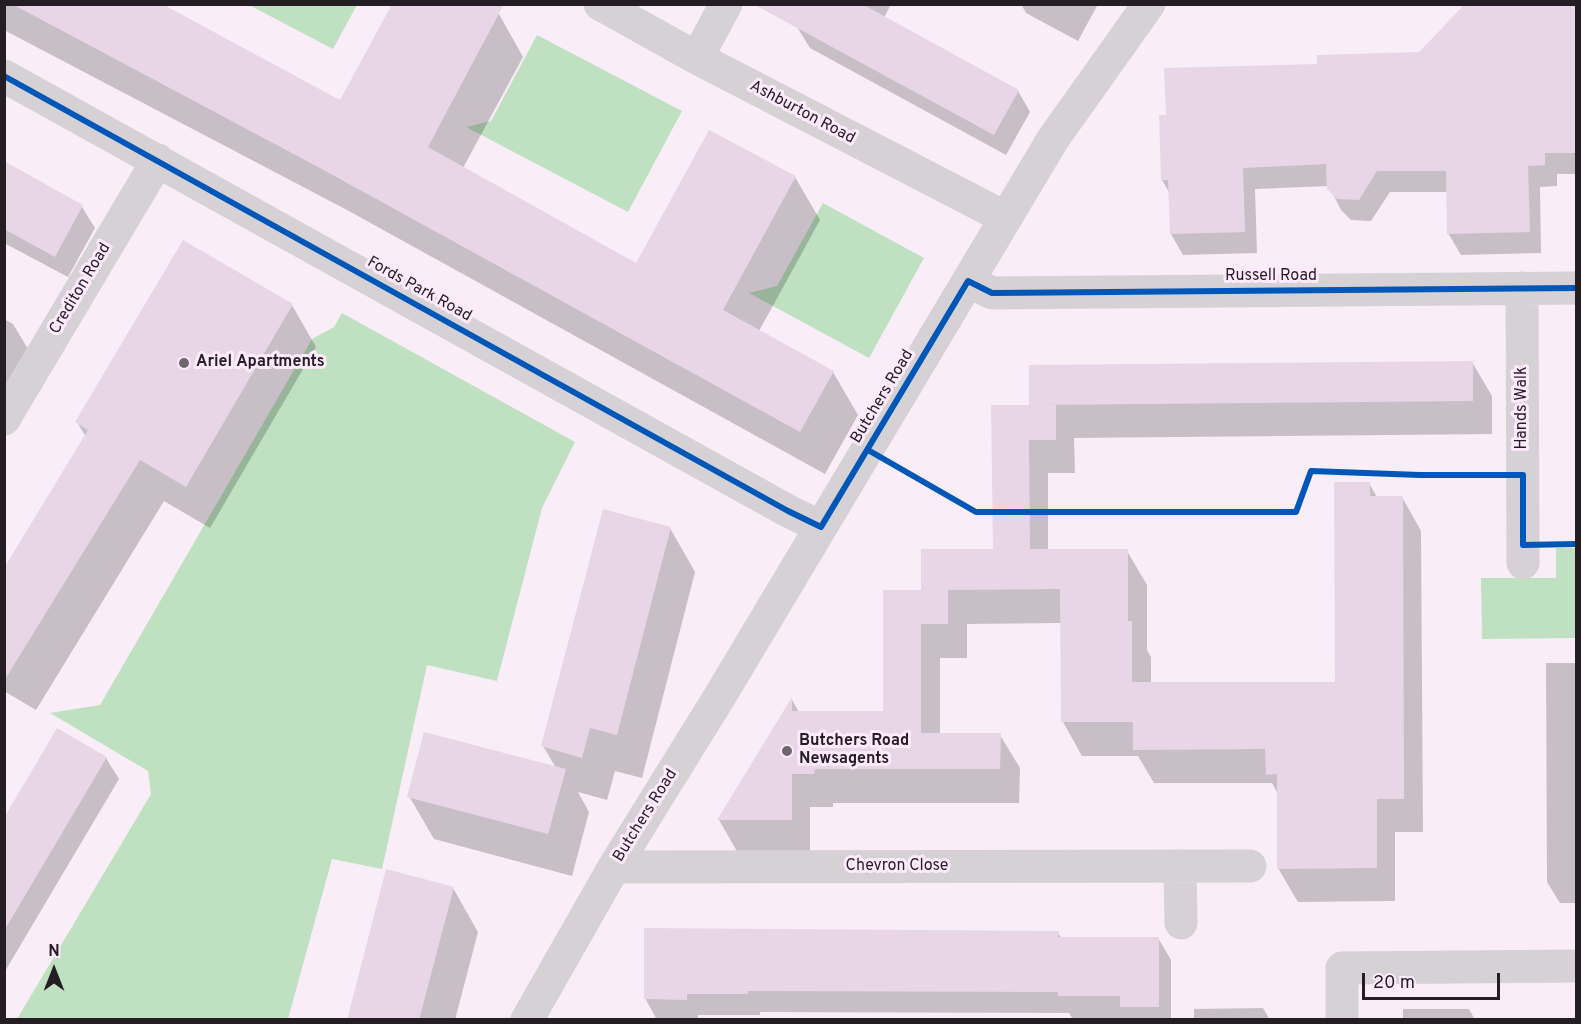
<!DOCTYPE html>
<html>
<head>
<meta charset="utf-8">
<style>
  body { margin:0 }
  #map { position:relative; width:1581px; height:1024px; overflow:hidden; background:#f9eef8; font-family:Overpass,sans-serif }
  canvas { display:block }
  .frame { position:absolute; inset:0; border:6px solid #251d24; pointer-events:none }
  .north { position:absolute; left:24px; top:940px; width:60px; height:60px; -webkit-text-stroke:4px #fdeafc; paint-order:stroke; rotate:0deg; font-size:16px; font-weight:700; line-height:24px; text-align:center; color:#251d24 }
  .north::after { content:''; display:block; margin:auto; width:21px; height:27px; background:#251d24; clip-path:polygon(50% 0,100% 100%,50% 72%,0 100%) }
  .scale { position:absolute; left:1362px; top:973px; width:138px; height:27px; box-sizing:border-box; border:3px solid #251d24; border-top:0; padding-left:8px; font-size:18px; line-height:21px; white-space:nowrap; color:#251d24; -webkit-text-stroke:4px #fdeafc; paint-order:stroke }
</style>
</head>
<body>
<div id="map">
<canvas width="1581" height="1024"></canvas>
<div class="frame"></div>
<div class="north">N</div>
<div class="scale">20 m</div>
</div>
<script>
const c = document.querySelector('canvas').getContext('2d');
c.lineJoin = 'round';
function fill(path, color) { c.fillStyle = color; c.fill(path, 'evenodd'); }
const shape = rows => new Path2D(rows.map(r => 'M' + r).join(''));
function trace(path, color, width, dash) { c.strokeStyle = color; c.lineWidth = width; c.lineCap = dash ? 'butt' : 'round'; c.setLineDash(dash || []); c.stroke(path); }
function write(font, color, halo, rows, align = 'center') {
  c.font = font + ' Overpass,sans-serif'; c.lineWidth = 6; c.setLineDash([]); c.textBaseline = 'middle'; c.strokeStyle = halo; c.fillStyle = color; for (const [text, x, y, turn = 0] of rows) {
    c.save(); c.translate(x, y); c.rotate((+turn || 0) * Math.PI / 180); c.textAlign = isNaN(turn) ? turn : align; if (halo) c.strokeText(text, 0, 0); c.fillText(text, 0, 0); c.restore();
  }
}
fill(shape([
  [249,5,357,5,333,49],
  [537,35,682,111,628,212,466,127,491,121],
  [823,203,924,258,869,358,749,293,777,286],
  [342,313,575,442,542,508,497,681,427,665,382,869,332,859,288,1019,17,1019,151,794,148,771,50,713,100,705,312,339,334,327],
  [1556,548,1576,548,1576,638,1482,639,1481,578,1556,578]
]), '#bfe1c1');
fill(shape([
  [4,4,168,4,166,8,341,102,481,4,499,14,523,57,463,168,637,265,795,177,820,220,759,331,833,372,858,415,825,474,347,210,4,30],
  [809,4,891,4,884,18,1018,91,1030,112,1006,155,810,48,797,27],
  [1021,4,1098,4,1078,41,1026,13],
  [1467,4,1576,4,1576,174,1557,174,1557,186,1540,187,1541,253,1461,255,1448,233,1448,192,1390,192,1371,221,1351,220,1341,210,1329,186,1255,189,1257,253,1183,255,1171,234,1170,194,1162,180,1167,117,1319,66,1420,54],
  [4,164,82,207,95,228,68,277,4,243],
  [292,305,316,347,210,528,164,501,36,710,4,691,4,570,86,437,77,422],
  [4,319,13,324,31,354,4,399],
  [1472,362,1492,396,1492,434,1074,438,1075,473,1048,473,1048,551,1127,551,1147,585,1147,650,1151,657,1151,684,1337,683,1369,483,1377,497,1402,497,1421,531,1423,832,1395,832,1395,901,1298,902,1278,868,1278,794,1272,783,1154,783,1138,756,1082,756,1063,722,1062,623,967,624,967,658,940,658,940,735,1000,735,1020,768,1019,803,833,803,833,807,810,807,810,853,738,853,719,820,792,700,799,712,884,712,922,591,994,551,1031,406,1031,366],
  [670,528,695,572,642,778,615,771,607,800,578,792,589,812,572,876,434,839,409,796,556,768,543,746],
  [1546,663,1576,663,1576,903,1560,903,1547,882],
  [106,758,119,779,4,973,4,820],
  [453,888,478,932,455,1020,348,1020],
  [1058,932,1061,938,1158,938,1171,960,1171,1020,1072,1018,1069,1013,760,1012,760,1015,698,1015,698,1020,657,1020,645,998],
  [1263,1008,1270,1020,1194,1020,1194,1009],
  [1403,1009,1469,1009,1475,1020,1403,1020]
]), '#0003');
fill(shape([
  [12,4,162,4,340,100,392,4,504,4,428,147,636,263,709,130,796,176,723,310,834,371,800,432,320,168],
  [753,4,862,4,1019,90,994,135],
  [1465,4,1576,4,1576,153,1545,153,1545,165,1528,166,1530,232,1447,234,1446,171,1377,171,1359,200,1337,199,1327,189,1326,164,1243,168,1245,232,1170,234,1168,180,1161,180,1159,115,1166,115,1164,68,1317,64,1317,55,1419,52],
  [4,161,83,205,55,257,4,229],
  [183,240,293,304,186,487,140,460,4,681,4,568,88,430,75,422],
  [1473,361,1473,401,1032,405,1056,405,1056,440,1029,440,1030,549,1128,549,1128,621,1132,621,1132,682,1335,682,1334,482,1370,482,1370,496,1403,496,1404,799,1377,799,1377,868,1277,869,1277,774,1266,775,1265,749,1133,750,1133,722,1061,722,1060,589,948,590,948,624,921,624,921,733,1001,733,1000,769,815,769,814,774,792,774,792,820,717,820,792,697,792,711,883,711,883,590,921,590,921,549,993,549,991,405,1029,405,1029,365],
  [603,509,671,527,617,735,590,728,582,758,541,746],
  [57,728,107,757,4,931,4,818],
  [424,732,566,769,548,834,407,797],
  [386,869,454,887,419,1020,347,1020],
  [644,928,1059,931,1058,937,1159,937,1159,1007,1120,1007,1120,996,1058,996,1058,992,748,991,748,994,687,994,687,1000,644,999]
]), '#e8d6e7');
trace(shape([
  [600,4,697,58,1006,218],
  [697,58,726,4],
  [4,76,788,511,821,527],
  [968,281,992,293,1576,288],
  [1522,288,1523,563],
  [4,419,158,160],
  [1180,866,1181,923],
  [614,867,1250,866],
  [527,1020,614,867,720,696,1053,139,1149,4],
  [1342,1020,1342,968,1576,966]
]), '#d5d1d5', 33);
trace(shape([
  [4,76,788,511,821,527,968,281,992,293,1576,288],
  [868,450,976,512,1296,512,1311,471,1420,475,1523,475,1523,545,1576,544]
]), '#0057b8', 6);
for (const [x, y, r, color] of [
  [184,363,6,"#6f666e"],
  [787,751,6,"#6f666e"]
]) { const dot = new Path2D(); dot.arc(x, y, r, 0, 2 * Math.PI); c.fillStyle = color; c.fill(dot); trace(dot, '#fdeafc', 2); }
write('16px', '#251d24', '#fdeafc', [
  ["Ashburton Road",802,113,28],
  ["Russell Road",1271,277],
  ["Crediton Road",81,289,-59],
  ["Fords Park Road",419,290,29],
  ["Butchers Road",883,397,-59],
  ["Hands Walk",1523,408,-90],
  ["Butchers Road",646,816,-58],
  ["Chevron Close",897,867]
]);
write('bold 16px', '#251d24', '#fdeafc', [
  ["Ariel Apartments",196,363],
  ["Butchers Road",799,742],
  ["Newsagents",799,760]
], 'left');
</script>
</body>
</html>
